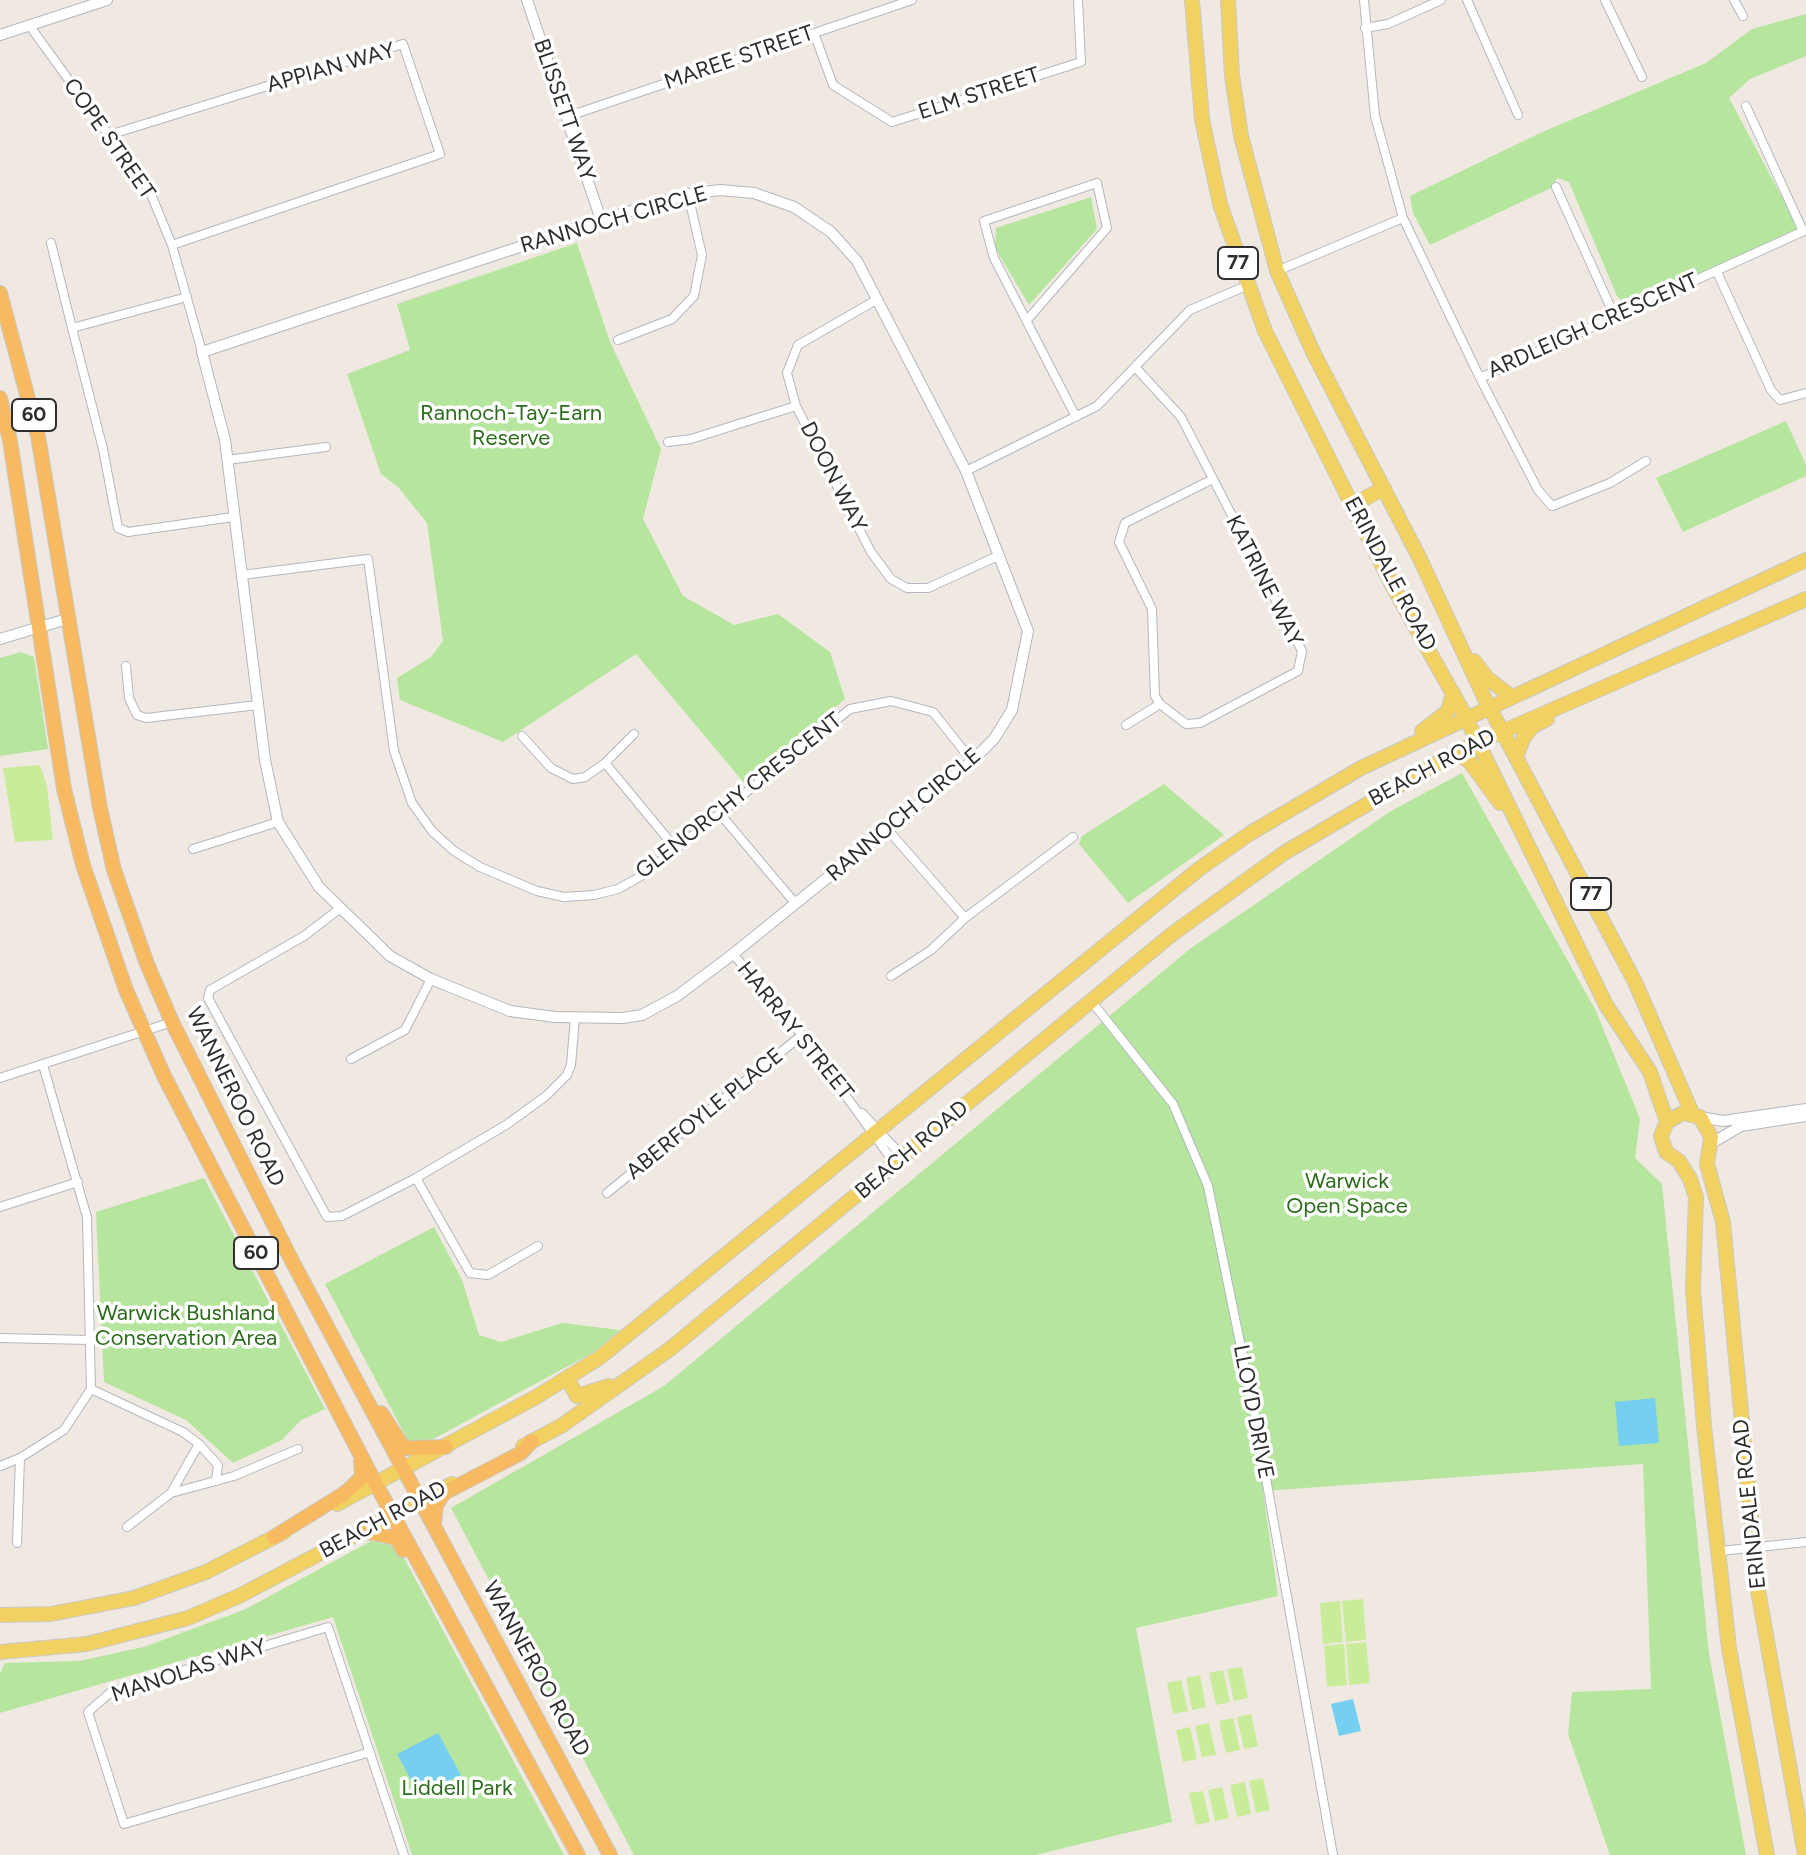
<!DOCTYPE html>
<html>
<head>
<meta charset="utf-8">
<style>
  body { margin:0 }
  canvas { display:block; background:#efe9e1 }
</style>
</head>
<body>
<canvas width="1806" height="1855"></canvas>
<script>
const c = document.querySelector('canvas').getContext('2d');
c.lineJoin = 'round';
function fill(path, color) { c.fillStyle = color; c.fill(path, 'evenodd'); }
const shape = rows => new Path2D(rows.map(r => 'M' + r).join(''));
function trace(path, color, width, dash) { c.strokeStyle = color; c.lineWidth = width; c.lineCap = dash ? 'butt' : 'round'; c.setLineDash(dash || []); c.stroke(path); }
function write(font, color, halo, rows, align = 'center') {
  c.font = font + ' Figtree,sans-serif'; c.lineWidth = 7; c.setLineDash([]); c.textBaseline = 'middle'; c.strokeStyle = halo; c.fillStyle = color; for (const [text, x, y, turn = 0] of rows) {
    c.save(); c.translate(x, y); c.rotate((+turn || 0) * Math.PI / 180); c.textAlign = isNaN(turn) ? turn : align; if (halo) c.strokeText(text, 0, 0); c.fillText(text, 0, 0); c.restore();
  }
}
fill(shape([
  [1806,14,1806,56,1750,79,1729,98,1800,231,1628,310,1617,296,1569,182,1557,178,1553,187,1430,245,1413,213,1410,196,1540,133,1706,63,1752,29],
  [1091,197,1097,229,1029,305,995,248,996,228],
  [577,243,610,342,661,449,643,519,683,596,734,625,778,614,830,652,845,699,745,784,636,654,503,742,400,700,397,678,431,657,443,641,427,523,398,487,381,474,347,374,410,350,397,304],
  [1786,421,1806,465,1806,476,1683,532,1656,478],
  [21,652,34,657,48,749,0,756,0,658],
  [1462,773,1596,1011,1640,1119,1635,1158,1662,1184,1709,1654,1746,1855,1610,1855,1568,1734,1572,1692,1651,1689,1643,1464,1263,1491,1278,1596,1136,1628,1172,1822,1035,1855,634,1855,451,1508,664,1386,1191,948,1391,811],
  [1164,784,1224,835,1128,903,1079,844,1082,836],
  [204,1178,325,1409,301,1420,282,1440,233,1463,186,1420,104,1382,96,1212],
  [434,1227,462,1280,479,1335,501,1342,562,1323,620,1330,594,1352,413,1450,325,1284],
  [371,1541,398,1547,564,1855,412,1855,333,1617,0,1713,0,1674,5,1663,79,1661,144,1647,246,1609]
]), '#b6e59e');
fill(shape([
  [40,765,47,786,53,840,15,842,3,768],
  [1363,1599,1366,1640,1346,1642,1342,1601],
  [1340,1601,1343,1642,1323,1644,1320,1603],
  [1366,1642,1370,1683,1349,1685,1346,1644],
  [1344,1644,1347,1685,1327,1687,1324,1646],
  [1242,1667,1248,1698,1234,1701,1227,1669],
  [1223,1670,1230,1702,1216,1705,1209,1673],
  [1200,1675,1206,1707,1192,1710,1186,1678],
  [1181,1680,1188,1711,1173,1714,1167,1683],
  [1251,1714,1258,1746,1244,1749,1237,1717],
  [1233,1718,1240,1750,1226,1753,1219,1721],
  [1209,1723,1216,1755,1202,1757,1195,1726],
  [1190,1727,1197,1759,1183,1762,1176,1730],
  [1263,1778,1270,1810,1256,1813,1249,1781],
  [1245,1782,1251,1814,1237,1817,1230,1785],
  [1222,1787,1229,1818,1215,1821,1208,1790],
  [1203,1791,1210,1822,1196,1825,1189,1793]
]), '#c9ec9a');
fill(shape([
  [1655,1398,1659,1443,1619,1446,1615,1402],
  [1353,1699,1361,1731,1339,1736,1331,1704],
  [438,1733,461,1775,419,1795,397,1754]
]), '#75cff0');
const minor = shape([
  [1364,0,1375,116,1403,218,1480,378,1806,230],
  [1467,0,1518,115],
  [1605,0,1642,77],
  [1734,0,1743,16],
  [29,25,150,192,172,245,202,352],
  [1365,28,1388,24,1441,0],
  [814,33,833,85,892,122,1081,62,1078,0],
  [1746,106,1803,231],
  [566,117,912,0],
  [109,135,403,44,440,154,172,245],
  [1556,187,1615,317],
  [51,243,72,328],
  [1277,271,1403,218],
  [1717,272,1771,390,1780,400,1806,393],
  [187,297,72,328,103,449,118,528,128,532,233,517],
  [878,299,798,345,787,373,796,406,871,552,891,579,907,588,928,588,1000,555],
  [1028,319,1107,228,1097,183,984,221,994,258,1076,417],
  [618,340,672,319,694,296,702,255,688,194],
  [1135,367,1181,417,1302,651,1298,671,1200,723,1186,724,1160,704,1155,696,1152,609,1119,542,1125,523,1213,479],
  [1480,378,1538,490,1552,506,1610,483,1646,461],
  [668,442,691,439,796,406],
  [227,460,326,447],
  [966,471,1097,406,1190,310,1246,286],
  [242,575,368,559,394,751,412,803,432,831,454,851,480,867,537,891,564,897,594,895,618,889,643,875,850,709,891,701,933,712,972,761],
  [126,666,129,698,137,715,146,718,258,705],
  [1126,725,1160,704],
  [522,736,551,768,573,779,585,777,605,763,634,734],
  [605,763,677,850],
  [721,815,795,903],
  [888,830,965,918],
  [193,849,278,822],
  [338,910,304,936,210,990,208,998,327,1217,342,1216,416,1178,506,1125,546,1096,567,1075,571,1065,575,1017],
  [733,954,802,1035,895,1164],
  [891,976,931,950,965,918,1073,837],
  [1092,1002,1173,1104,1208,1186,1254,1411,1333,1855],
  [351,1059,405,1030,431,979],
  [0,1078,172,1022],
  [862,1113,903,1157],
  [416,1178,470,1273,488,1275,538,1246],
  [607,1193,802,1035],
  [0,1207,78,1182],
  [0,1338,90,1340],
  [91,1389,183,1432,199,1444,171,1493,127,1527],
  [199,1444,218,1465,216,1481],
  [0,1466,20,1458,64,1430,91,1389,87,1217,43,1065],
  [171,1493,234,1476,298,1449],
  [17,1543,20,1458],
  [1720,1551,1806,1542],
  [367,1753,124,1824,88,1712,111,1692,328,1627,404,1855]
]);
const tertiary = shape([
  [527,0,601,220],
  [0,35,107,0],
  [720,190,754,193,794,207,831,232,857,261,966,471,1028,631,1012,710,994,739,972,761,733,954,677,996,642,1015,623,1018,555,1017,510,1011,431,979,390,956,319,887,278,822,265,760,225,440,202,352,601,220,688,194,720,190],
  [0,639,67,619],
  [1700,1117,1723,1121,1806,1109],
  [1710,1144,1741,1126,1806,1116]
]);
const primary = shape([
  [1192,0,1202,119,1220,204,1265,331,1393,587,1462,710,1606,1005,1650,1072,1667,1122],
  [1228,0,1232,75,1241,136,1277,271,1313,352,1420,559,1485,699,1635,982,1692,1113],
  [1353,505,1384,488],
  [1474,661,1487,678,1512,697],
  [1422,731,1448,711,1453,693],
  [1456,752,1470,762,1500,803],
  [1516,757,1524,737,1533,726,1547,719],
  [567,1378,577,1396,609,1386],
  [523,1446,561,1426,670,1349,1171,935,1284,853,1456,752,1806,599],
  [337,1504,536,1397,599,1358,1199,869,1249,834,1361,768,1806,560],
  [0,1615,51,1614,134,1598,206,1572,284,1532],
  [0,1652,87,1644,188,1618,239,1596,452,1484],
  [1767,1855,1729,1648,1704,1426,1693,1290,1696,1197,1690,1179,1679,1161,1666,1152,1661,1136,1667,1122,1683,1113,1700,1117,1711,1137,1707,1164,1723,1222,1758,1590,1805,1855]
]);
const trunk = shape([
  [0,293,38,436,100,808,114,870,147,964,172,1022,292,1261,610,1855],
  [0,398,10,441,64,789,83,865,126,990,164,1076,372,1477,578,1855],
  [381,1413,404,1448,446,1447],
  [434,1525,436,1505,444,1493,521,1453,532,1441],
  [362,1531,396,1538,403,1550],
  [274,1537,345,1493,362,1477,361,1461]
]);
trace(minor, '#b4b7c1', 10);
trace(tertiary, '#b4b7c1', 12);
trace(primary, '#c9c9c9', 16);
trace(trunk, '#c9c9c9', 16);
trace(minor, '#fff', 8);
trace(tertiary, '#fff', 10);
trace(primary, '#f2d163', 14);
trace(trunk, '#f8ba60', 14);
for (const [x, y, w] of [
  [1238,263,40],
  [34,415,44],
  [1591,894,40],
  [256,1253,44]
]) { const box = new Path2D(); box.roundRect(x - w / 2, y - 16, w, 32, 6); c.fillStyle = '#fff'; c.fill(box); trace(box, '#2e2e2e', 2); }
write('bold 20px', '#2e2e2e', null, [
  ["77",1238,263],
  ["60",34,415],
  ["77",1591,894],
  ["60",256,1253]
]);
write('22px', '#2e2e2e', '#fff', [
  ["MAREE STREET",739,58,-19],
  ["APPIAN WAY",331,68,-16],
  ["ELM STREET",979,94,-18],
  ["BLISSETT WAY",564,110,71],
  ["COPE STREET",109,139,55],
  ["RANNOCH CIRCLE",614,220,-16],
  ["ARDLEIGH CRESCENT",1593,326,-24],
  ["DOON WAY",833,477,63],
  ["ERINDALE ROAD",1390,574,62],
  ["KATRINE WAY",1264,581,63],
  ["BEACH ROAD",1432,768,-28],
  ["GLENORCHY CRESCENT",739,796,-38],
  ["RANNOCH CIRCLE",904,815,-40],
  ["HARRAY STREET",795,1031,51],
  ["WANNEROO ROAD",235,1097,64],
  ["ABERFOYLE PLACE",705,1114,-39],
  ["BEACH ROAD",912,1150,-40],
  ["LLOYD DRIVE",1253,1412,79],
  ["ERINDALE ROAD",1750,1504,-96],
  ["BEACH ROAD",383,1520,-28],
  ["WANNEROO ROAD",536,1669,61],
  ["MANOLAS WAY",189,1671,-18]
]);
write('22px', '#2c6e1b', '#fff', [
  ["Rannoch-Tay-Earn",511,414],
  ["Reserve",511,439],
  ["Warwick",1347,1182],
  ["Open Space",1347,1207],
  ["Warwick Bushland",186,1314],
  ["Conservation Area",186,1339],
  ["Liddell Park",457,1789]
]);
</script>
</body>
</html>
